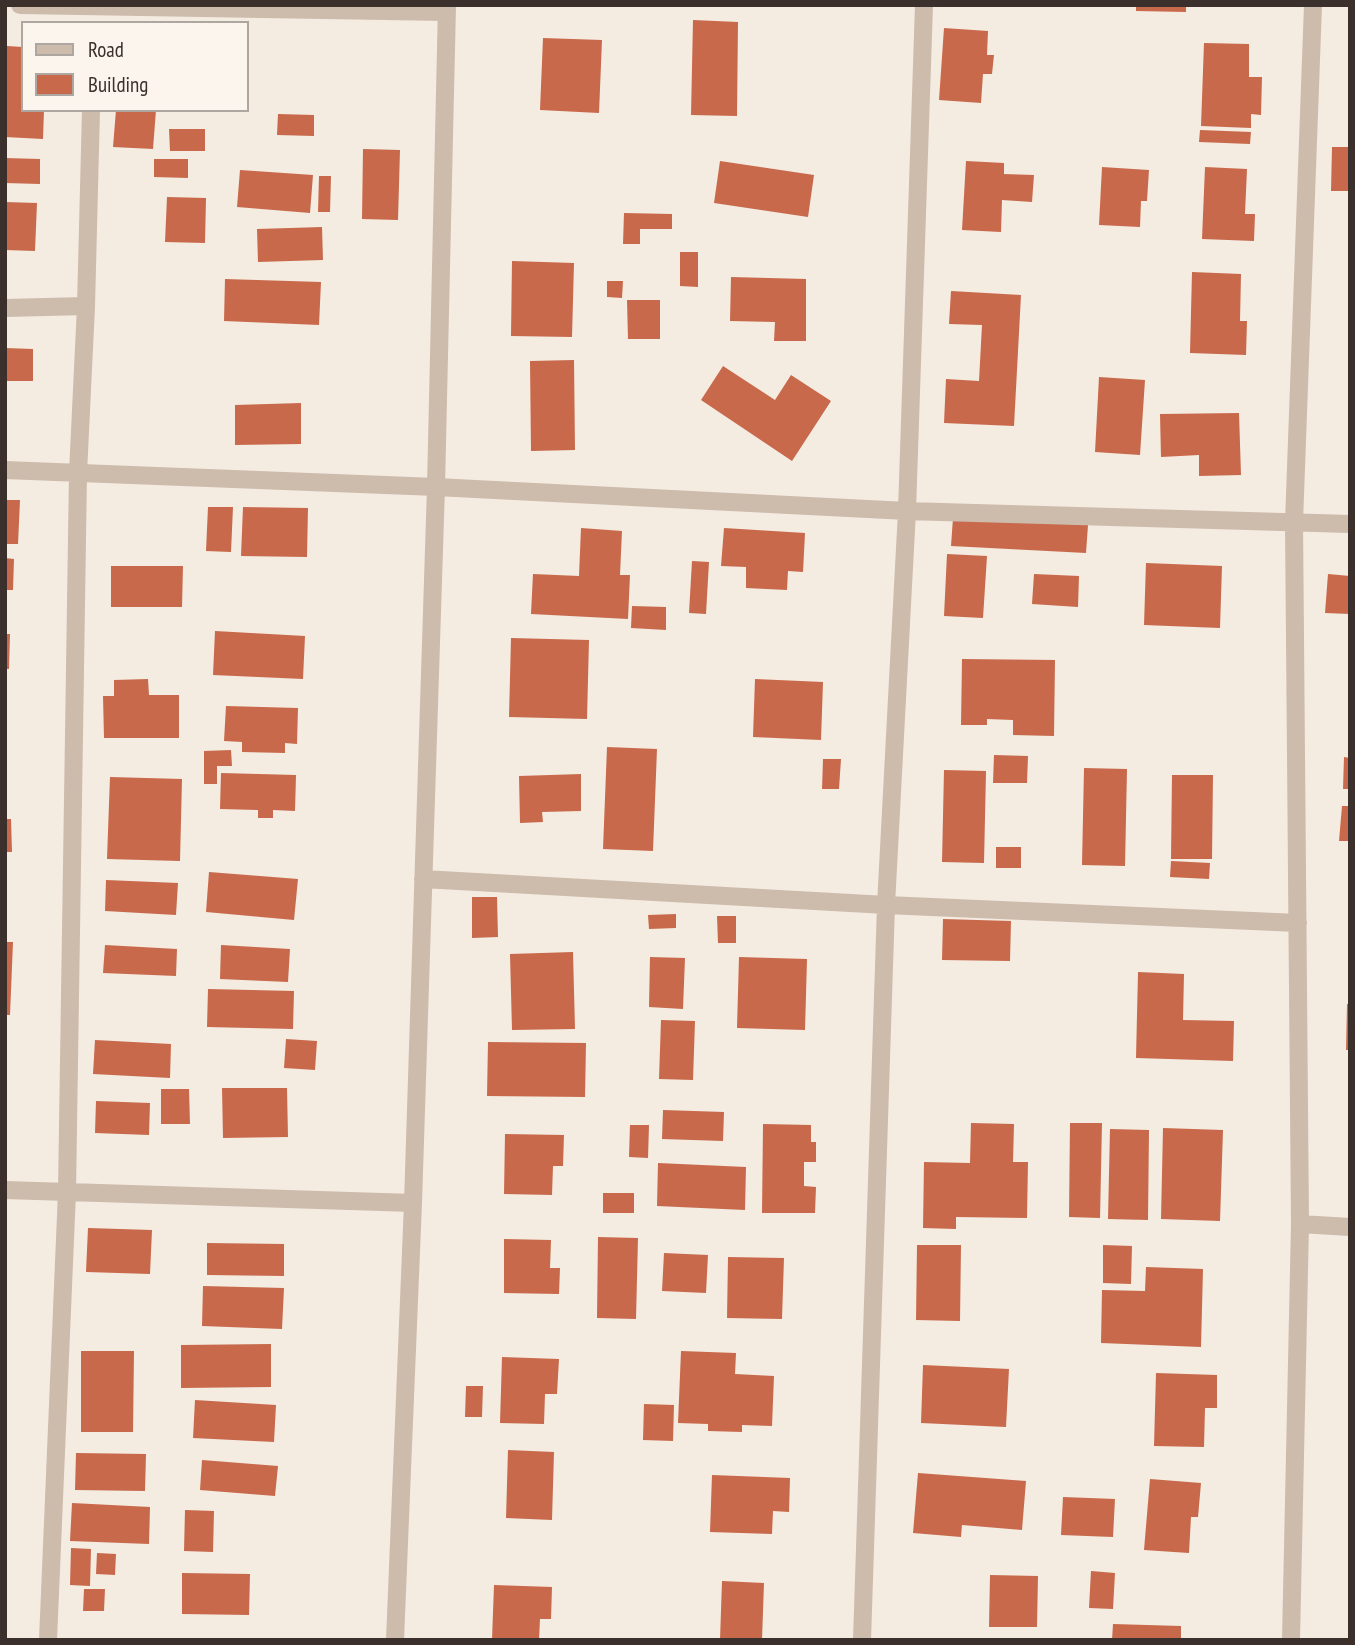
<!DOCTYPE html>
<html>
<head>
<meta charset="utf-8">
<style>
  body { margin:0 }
  #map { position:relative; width:1355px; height:1645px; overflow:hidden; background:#f4ebe1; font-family:"PT Sans Narrow",sans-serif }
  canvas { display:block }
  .frame { position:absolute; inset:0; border:7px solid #3b302b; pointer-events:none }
  .legend { position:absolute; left:21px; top:21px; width:228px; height:91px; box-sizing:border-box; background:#fbf5ee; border:2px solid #aea6a0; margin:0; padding:9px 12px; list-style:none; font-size:21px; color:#3b302b }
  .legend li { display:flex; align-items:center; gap:14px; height:35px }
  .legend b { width:35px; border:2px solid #aea6a0 }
</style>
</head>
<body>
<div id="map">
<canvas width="1355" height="1645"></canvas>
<div class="frame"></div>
<ul class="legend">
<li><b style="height:9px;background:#cdbbac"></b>Road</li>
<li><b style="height:19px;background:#c8694b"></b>Building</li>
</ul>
</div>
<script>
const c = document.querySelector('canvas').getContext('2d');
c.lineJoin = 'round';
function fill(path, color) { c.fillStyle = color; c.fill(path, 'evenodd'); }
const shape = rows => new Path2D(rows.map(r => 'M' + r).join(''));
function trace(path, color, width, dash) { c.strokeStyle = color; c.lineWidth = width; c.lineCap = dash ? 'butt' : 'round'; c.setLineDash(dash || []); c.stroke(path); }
fill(shape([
  [1136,5,1186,5,1186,12,1136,11],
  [693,20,738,22,737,116,691,115],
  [944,28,988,31,987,55,994,55,992,74,983,74,981,103,939,100],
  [543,38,602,40,599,113,540,110],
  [1204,43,1249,44,1249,77,1262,77,1261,115,1251,114,1251,128,1201,126],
  [7,46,23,47,23,110,44,110,43,139,5,137],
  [116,110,156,110,153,149,113,147],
  [278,114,314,115,314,136,277,135],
  [169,129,205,129,205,151,170,151],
  [1200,130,1251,132,1250,144,1199,142],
  [1332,147,1350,147,1350,191,1331,191],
  [363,149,400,150,398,220,362,219],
  [5,158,40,159,40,184,5,183],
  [154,159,188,159,188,178,154,177],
  [720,161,814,175,808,217,714,203],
  [966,161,1004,163,1004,174,1034,175,1032,202,1002,200,1001,232,962,230],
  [1102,167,1149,170,1147,201,1141,201,1140,227,1099,225],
  [1205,167,1247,169,1245,214,1255,214,1254,241,1202,239],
  [240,170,313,175,310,213,237,207],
  [319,176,331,176,330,212,318,212],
  [167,197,206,198,205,243,165,242],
  [5,202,37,203,35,251,5,250],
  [624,213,672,214,672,229,640,229,640,244,623,244],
  [322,227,323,260,258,262,257,229],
  [680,252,698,252,698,287,680,286],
  [512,261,574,263,572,337,511,336],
  [1192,272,1241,274,1240,321,1247,321,1246,355,1190,353],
  [731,277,806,279,806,341,774,341,775,322,730,321],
  [225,279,321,282,319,325,224,321],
  [607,281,623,281,622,298,607,297],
  [951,291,1021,295,1014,426,944,423,946,379,979,381,982,325,949,324],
  [627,300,660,300,660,339,628,339],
  [5,348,33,349,33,381,5,381],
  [574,360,575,450,531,451,530,361],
  [723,366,775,400,791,375,831,401,792,461,701,400],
  [1099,377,1145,380,1140,455,1095,452],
  [301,403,301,444,235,445,235,405],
  [1239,413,1241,475,1199,476,1199,455,1161,457,1160,414],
  [5,500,20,500,18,544,5,544],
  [208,507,233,507,231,552,206,551],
  [243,507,308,508,307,557,241,556],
  [953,518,1088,525,1086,553,951,546],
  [581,528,622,531,620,575,630,575,628,619,531,614,533,574,579,576],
  [724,528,805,533,803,572,788,571,787,590,746,588,746,567,721,566],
  [947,554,987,556,983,618,944,616],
  [5,558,14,559,13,590,5,590],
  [692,561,709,562,706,614,689,613],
  [1146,563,1222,566,1220,628,1144,625],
  [111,566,183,566,182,607,111,607],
  [1034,574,1079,576,1078,607,1032,604],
  [1328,574,1350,576,1350,614,1325,613],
  [632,606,666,607,666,630,631,628],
  [215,631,305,636,303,679,213,675],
  [5,634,10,634,9,669,5,669],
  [511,638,589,640,587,719,509,717],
  [962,659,1055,660,1054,736,1013,735,1013,720,987,719,987,725,961,725],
  [148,679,149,695,179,695,179,738,104,738,103,696,114,696,114,680],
  [755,679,823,682,821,740,753,737],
  [226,706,298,708,297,744,285,743,285,753,242,752,242,742,224,741],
  [607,747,657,749,653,851,603,849],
  [231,750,232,766,217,766,217,784,204,784,204,751],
  [994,755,1028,756,1027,783,993,783],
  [1344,757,1350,758,1350,789,1343,789],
  [823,759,841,759,839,789,822,789],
  [1084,768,1127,769,1125,866,1082,865],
  [944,770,986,771,984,863,942,862],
  [221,773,296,775,295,811,273,810,273,818,258,818,258,810,220,809],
  [581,774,581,811,542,812,543,822,520,823,519,776],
  [1172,775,1213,775,1212,859,1171,859],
  [110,777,182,779,180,861,107,859],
  [1342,806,1350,806,1350,841,1339,841],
  [5,819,11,819,12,852,5,852],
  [996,847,1021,847,1021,868,996,868],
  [1171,861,1210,863,1209,879,1170,877],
  [209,872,298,879,294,920,206,912],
  [106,880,178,883,176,915,105,911],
  [472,897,497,897,498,937,472,938],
  [676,914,676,928,649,929,648,915],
  [717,916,736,916,736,943,718,943],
  [943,919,1011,921,1010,961,942,960],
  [5,942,13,942,10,1015,5,1015],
  [105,945,177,949,176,976,103,973],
  [221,945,290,949,288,982,220,979],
  [573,952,575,1029,512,1030,510,954],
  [650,957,685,958,683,1009,649,1007],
  [739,957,807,959,805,1030,737,1028],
  [1138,972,1184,974,1183,1020,1234,1021,1233,1061,1136,1058],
  [208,989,294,991,293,1029,207,1027],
  [1347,1004,1350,1004,1350,1050,1346,1050],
  [661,1020,695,1021,693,1080,659,1079],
  [286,1039,317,1041,315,1070,284,1068],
  [95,1040,171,1044,170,1078,93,1074],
  [488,1042,586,1043,585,1097,487,1096],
  [222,1088,287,1088,288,1137,223,1138],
  [161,1089,189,1089,190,1124,161,1124],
  [96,1101,150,1103,149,1135,95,1133],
  [663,1110,724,1112,723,1141,662,1139],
  [971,1123,1014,1124,1013,1162,1028,1162,1027,1218,956,1217,956,1229,923,1228,924,1162,970,1163],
  [1070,1123,1102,1123,1100,1218,1069,1217],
  [763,1124,811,1125,811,1142,816,1142,816,1162,804,1162,804,1186,816,1187,815,1213,762,1213],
  [630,1125,649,1125,648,1158,629,1157],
  [1163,1128,1223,1130,1220,1221,1161,1219],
  [1110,1129,1149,1130,1148,1220,1108,1219],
  [505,1134,564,1135,563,1166,553,1166,552,1195,504,1194],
  [658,1163,746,1167,745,1210,657,1206],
  [603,1193,634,1193,634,1213,603,1213],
  [88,1228,152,1230,150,1274,86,1272],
  [598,1237,638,1238,636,1319,597,1318],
  [504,1239,551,1240,550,1268,560,1268,559,1294,504,1293],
  [207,1243,284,1244,284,1276,207,1275],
  [917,1245,961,1245,960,1321,916,1320],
  [1103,1245,1132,1246,1131,1284,1103,1283],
  [664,1253,708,1255,706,1293,662,1291],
  [728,1257,784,1258,782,1319,727,1318],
  [1146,1267,1203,1269,1201,1347,1101,1343,1102,1290,1145,1291],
  [203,1286,284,1288,282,1329,202,1326],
  [271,1344,271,1387,181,1388,181,1345],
  [81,1351,134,1351,133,1432,81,1432],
  [681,1351,736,1353,735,1374,774,1376,772,1426,742,1425,742,1432,708,1431,708,1424,678,1423],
  [502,1357,559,1359,557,1394,545,1394,544,1424,500,1423],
  [923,1365,1009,1369,1006,1427,921,1423],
  [1156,1373,1217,1375,1217,1408,1205,1408,1204,1447,1154,1446],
  [466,1386,483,1386,482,1417,465,1417],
  [195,1400,276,1405,274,1442,193,1438],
  [644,1404,674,1405,673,1441,643,1440],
  [508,1450,554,1452,552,1520,506,1518],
  [76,1453,146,1454,145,1491,75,1490],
  [202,1460,278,1466,275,1496,200,1490],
  [918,1473,1026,1481,1022,1530,962,1525,961,1537,913,1533],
  [712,1475,790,1478,789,1512,773,1511,772,1534,710,1532],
  [1150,1479,1201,1483,1198,1517,1191,1517,1189,1553,1144,1550],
  [1063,1497,1115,1499,1113,1537,1061,1535],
  [72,1503,150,1507,149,1544,70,1541],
  [185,1510,214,1511,213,1552,184,1551],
  [71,1548,91,1549,90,1586,70,1585],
  [97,1553,116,1554,115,1575,96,1574],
  [1091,1571,1115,1573,1113,1609,1089,1608],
  [182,1573,250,1574,249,1615,182,1614],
  [990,1575,1038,1576,1037,1627,989,1627],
  [722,1581,764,1583,762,1640,720,1640],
  [494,1585,552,1587,551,1619,540,1619,539,1640,492,1640],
  [84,1589,105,1589,104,1611,83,1611],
  [1113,1624,1181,1626,1181,1640,1112,1640]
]), '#c8694b');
trace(shape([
  [20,5,446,12],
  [5,308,86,306],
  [5,470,436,487,907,511,1350,524],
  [423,879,886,905,1298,923],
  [5,1190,413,1203],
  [1300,1224,1350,1227],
  [48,1640,67,1192,78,473,86,306,91,110],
  [395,1640,413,1203,436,487,447,5],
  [862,1640,886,905,907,511,924,5],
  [1291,1640,1300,1224,1294,522,1313,5]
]), '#cdbbac', 18);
</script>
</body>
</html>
